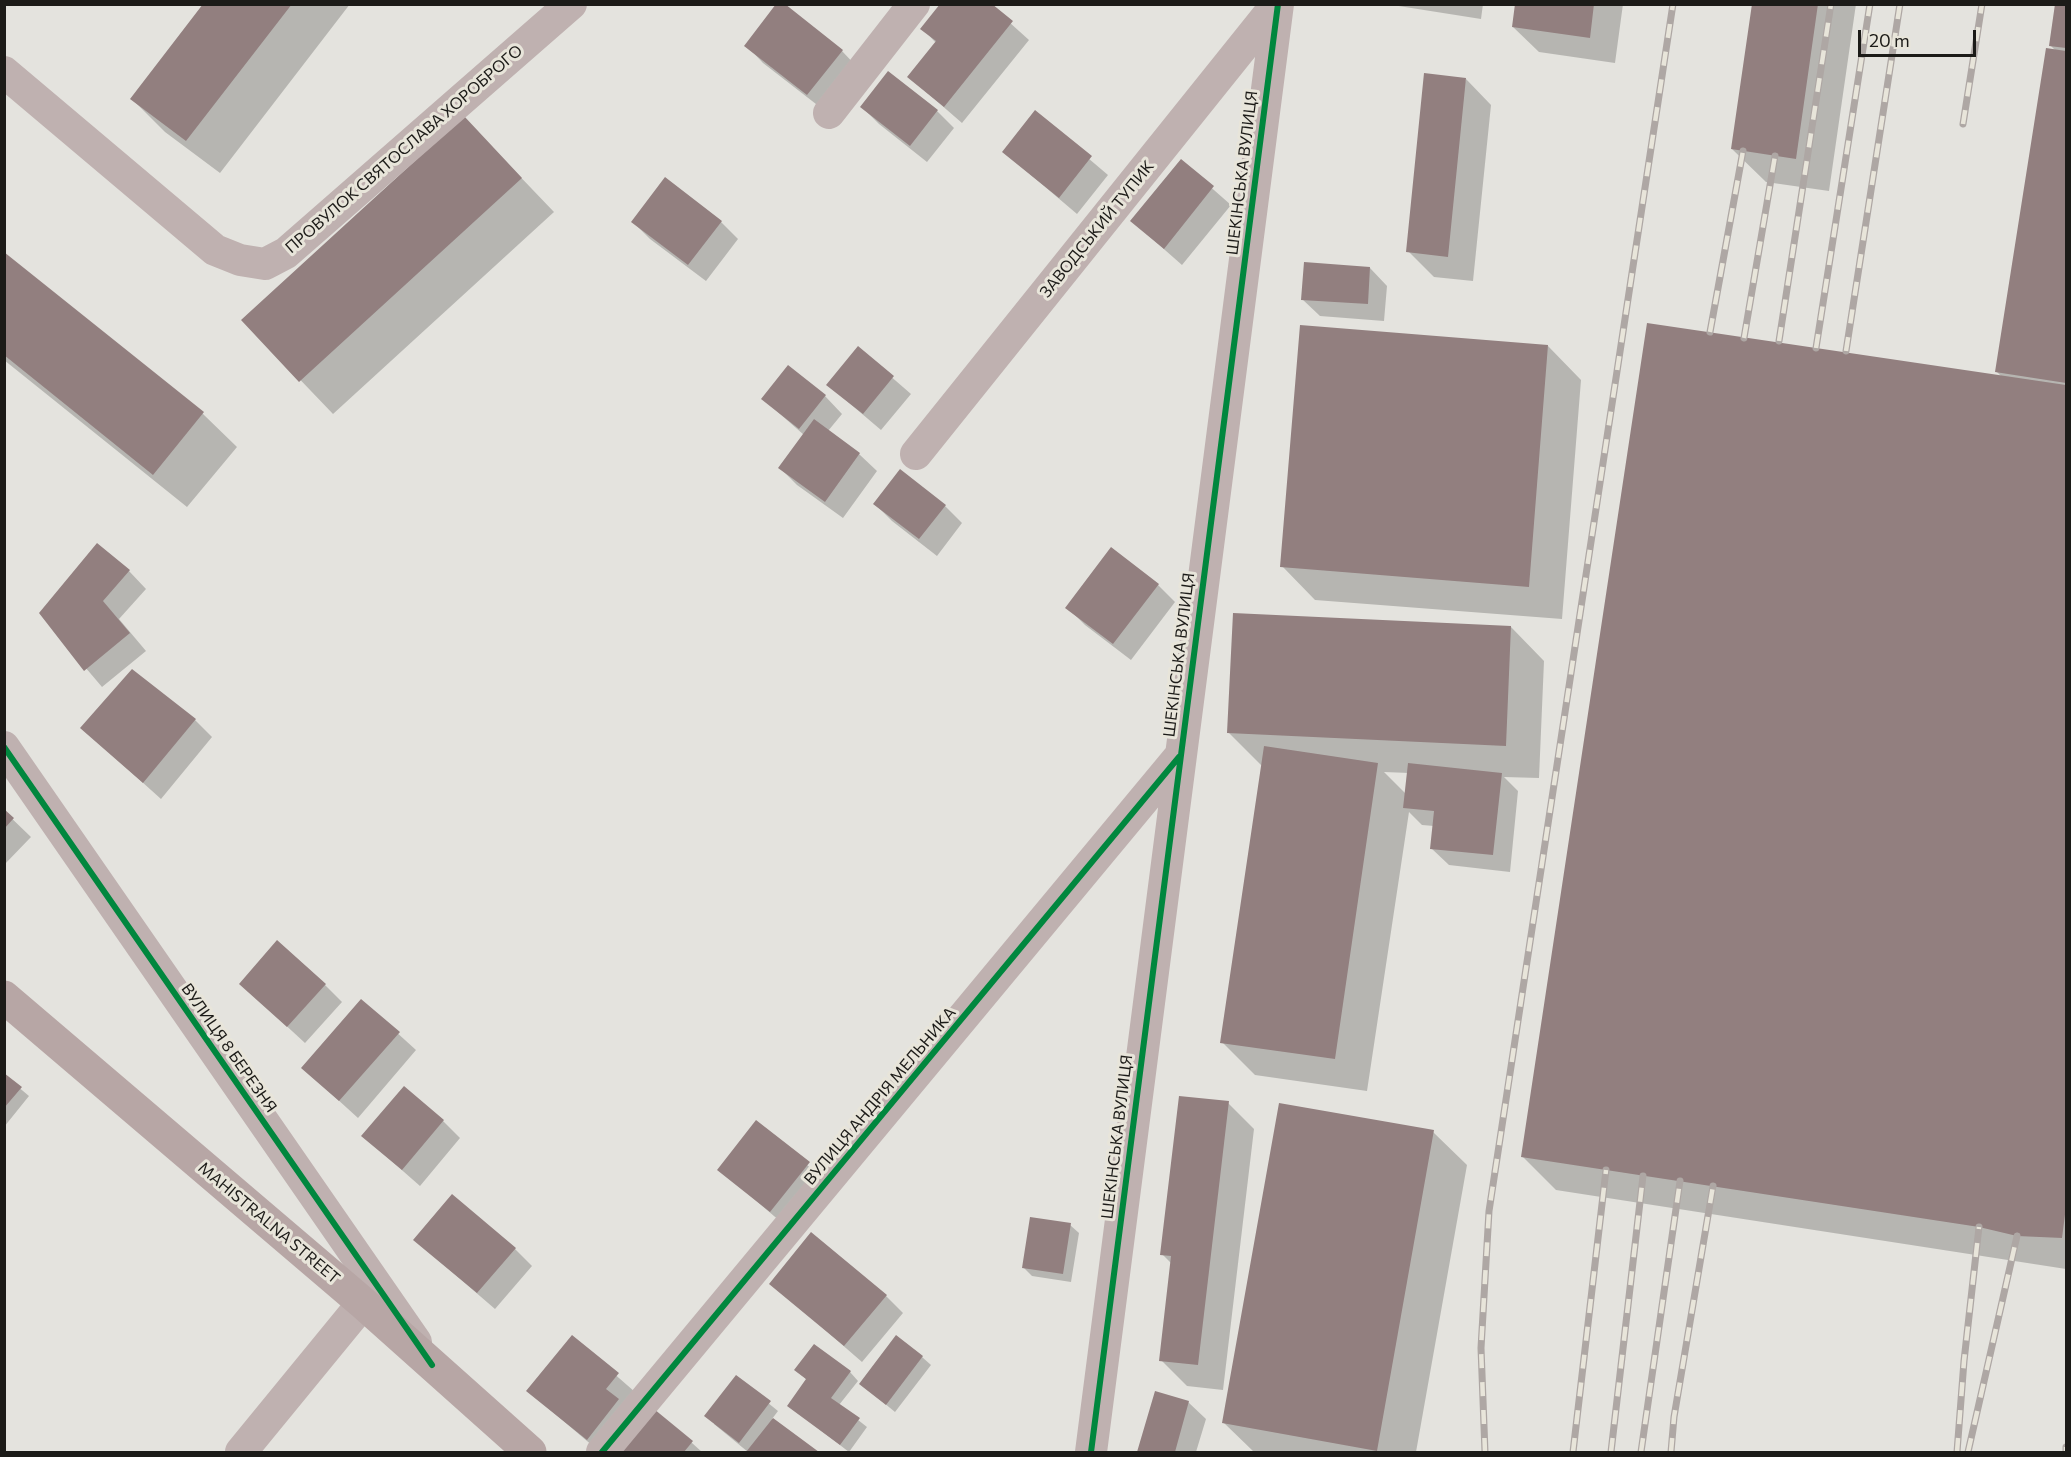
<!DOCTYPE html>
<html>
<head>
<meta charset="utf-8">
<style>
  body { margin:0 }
  #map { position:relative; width:2071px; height:1457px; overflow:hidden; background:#e4e3de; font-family:Commissioner,sans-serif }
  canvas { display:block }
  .frame { position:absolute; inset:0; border:6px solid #1c1b18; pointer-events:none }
  .scale { position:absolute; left:1858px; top:30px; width:118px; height:27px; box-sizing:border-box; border:3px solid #1c1b18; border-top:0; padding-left:8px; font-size:18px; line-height:21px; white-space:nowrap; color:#1c1b18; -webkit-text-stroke:4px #e8e5da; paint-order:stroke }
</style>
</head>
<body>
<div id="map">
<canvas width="2071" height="1457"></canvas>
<div class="frame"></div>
<div class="scale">20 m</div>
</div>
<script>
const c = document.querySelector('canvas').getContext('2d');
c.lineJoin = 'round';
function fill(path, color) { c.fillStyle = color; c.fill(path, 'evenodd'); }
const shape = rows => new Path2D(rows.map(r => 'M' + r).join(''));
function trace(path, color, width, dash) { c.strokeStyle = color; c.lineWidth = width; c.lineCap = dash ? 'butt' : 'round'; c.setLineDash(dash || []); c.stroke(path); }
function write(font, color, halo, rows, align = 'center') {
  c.font = font + ' Commissioner,sans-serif'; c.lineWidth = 6; c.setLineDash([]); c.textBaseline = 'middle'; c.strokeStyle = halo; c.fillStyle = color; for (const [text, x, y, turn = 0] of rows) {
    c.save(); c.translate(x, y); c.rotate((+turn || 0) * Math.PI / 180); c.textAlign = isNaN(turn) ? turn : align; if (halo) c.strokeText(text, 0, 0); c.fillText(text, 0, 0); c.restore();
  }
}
fill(shape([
  [204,4,350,4,220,173,165,132,132,99],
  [782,4,842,51,859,69,825,111,763,63,746,45],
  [989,4,1029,40,962,123,909,77,936,43,922,28],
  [1386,4,1483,4,1481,19],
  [1516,4,1623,4,1615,63,1539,52,1513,27],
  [1753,4,1856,4,1829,191,1766,182,1732,149],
  [2057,4,2066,4,2066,1269,1556,1190,1523,1157,2002,377,1997,372,2056,51,2050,45],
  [1466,79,1491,105,1473,281,1434,277,1408,251],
  [862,107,937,111,954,128,927,162,879,124],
  [1035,113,1108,175,1077,214,1004,152],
  [464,118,554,212,333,414,243,320],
  [1181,161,1231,205,1182,265,1132,221],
  [633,222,721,222,738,239,706,281,650,239],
  [4,254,203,414,237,447,187,507,4,360],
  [1370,268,1387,286,1384,321,1320,316,1302,299],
  [1548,346,1581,380,1562,619,1315,600,1282,566],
  [858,348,911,394,881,430,828,385],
  [825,396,842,414,828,431,859,454,877,471,843,518,797,485,780,468,804,435,763,399],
  [875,504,945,506,962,523,937,556,892,521],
  [1111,549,1158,585,1175,602,1131,660,1085,625,1067,607],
  [129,571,146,589,119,619,146,651,102,687,40,614],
  [1511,627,1544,661,1539,778,1504,777,1518,791,1510,872,1449,865,1431,848,1434,826,1422,825,1409,812,1367,1091,1255,1075,1222,1042,1263,767,1229,733],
  [1384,772,1409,773,1406,794],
  [195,720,212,737,161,799,82,728],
  [4,811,31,837,4,865],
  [241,984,325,985,342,1002,305,1043],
  [362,1001,416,1050,358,1118,303,1068],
  [4,1075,29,1096,4,1127],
  [1228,1103,1254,1129,1223,1390,1187,1386,1161,1360,1172,1264,1162,1254],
  [443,1121,460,1138,420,1186,363,1136],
  [756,1122,826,1181,788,1228,719,1169],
  [1433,1132,1467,1165,1416,1452,1254,1452,1224,1423],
  [1070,1225,1079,1233,1071,1282,1032,1276,1024,1268],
  [415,1240,515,1249,532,1266,495,1309],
  [771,1283,886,1296,903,1313,862,1362],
  [572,1337,635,1392,600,1452,528,1391],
  [922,1357,931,1365,895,1412,861,1384],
  [796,1370,850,1372,858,1381,839,1405,867,1427,849,1452,789,1406,807,1380],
  [736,1377,778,1411,772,1419,816,1452,748,1452,714,1424],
  [1156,1393,1188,1402,1206,1419,1196,1452,1139,1452],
  [654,1411,692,1443,702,1452,619,1452]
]), '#0003');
fill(shape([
  [203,4,292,4,186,141,130,99],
  [776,4,785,4,843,50,807,95,744,46],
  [940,4,992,4,1013,21,944,107,907,77,936,41,920,29],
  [1515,4,1594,4,1590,38,1512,27],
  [1752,4,1818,4,1796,159,1731,149],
  [2055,4,2066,4,2066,48,2049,46],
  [2046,48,2066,51,2066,383,1995,372],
  [888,71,938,110,910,146,860,107],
  [1424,73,1466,78,1448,257,1406,252],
  [1035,110,1092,156,1059,198,1002,152],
  [464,116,522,178,299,382,241,320],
  [1181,159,1214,186,1164,249,1130,221],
  [665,177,722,221,688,265,631,222],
  [4,252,204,412,153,475,4,355],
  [1304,262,1370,267,1368,304,1301,300],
  [1647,323,2066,385,2066,1207,2062,1238,2017,1236,1979,1227,1521,1157],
  [1300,325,1548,345,1529,587,1280,567],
  [858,346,894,376,863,414,826,385],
  [788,365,826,395,799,429,761,399],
  [814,419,860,453,825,502,778,468],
  [900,469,946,505,919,539,873,504],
  [97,543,130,570,103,601,130,633,84,671,39,613],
  [1111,547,1159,584,1113,644,1065,608],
  [1233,613,1511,626,1506,746,1227,733],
  [132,669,196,719,143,783,80,728],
  [1264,746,1378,763,1335,1059,1220,1043],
  [1408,763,1502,773,1493,855,1430,849,1434,811,1403,808],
  [4,809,14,818,4,829],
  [277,940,326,984,287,1027,239,984],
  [361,999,400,1032,339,1101,301,1068],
  [4,1073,22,1087,4,1108],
  [404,1086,444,1120,402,1170,361,1136],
  [1179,1096,1229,1101,1198,1365,1159,1361,1171,1256,1160,1255],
  [1279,1103,1434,1130,1377,1451,1222,1423],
  [756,1120,810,1162,770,1212,717,1170],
  [452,1194,516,1248,477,1293,413,1240],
  [1030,1217,1071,1223,1063,1274,1022,1268],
  [811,1232,887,1295,844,1346,769,1284],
  [572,1335,619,1373,606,1389,619,1399,587,1440,526,1391],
  [896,1335,923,1356,886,1405,859,1384],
  [814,1344,851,1371,831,1398,860,1418,840,1445,787,1406,806,1379,794,1370],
  [736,1375,771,1401,739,1443,704,1416],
  [1155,1391,1189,1401,1175,1452,1137,1452],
  [654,1409,693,1441,684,1452,617,1452],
  [773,1418,819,1452,746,1452]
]), '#927f7f');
trace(shape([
  [4,72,215,250,240,260,265,264,286,253,571,4],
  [829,113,914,4],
  [916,454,1277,4],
  [4,747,416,1342],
  [241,1452,363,1303],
  [602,1452,1180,756],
  [1091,1452,1278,4]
]), '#bfb1b0', 32);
trace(shape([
  [4,997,363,1303,530,1452]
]), '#b7a6a5', 33);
const rail = shape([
  [1963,124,1982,4],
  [1710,332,1743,151],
  [1744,338,1775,156],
  [1779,341,1831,4],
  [1816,348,1870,4],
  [1846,351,1900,4],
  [1485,1452,1481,1348,1489,1211,1673,4],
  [1573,1452,1606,1170],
  [1611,1452,1643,1176],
  [1641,1452,1680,1181],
  [1671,1452,1674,1417,1713,1186],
  [1957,1452,1964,1361,1979,1227],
  [1968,1452,2017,1236],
  [2066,1452,2066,1447]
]);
trace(rail, '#aea7a4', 7);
trace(rail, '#e8e5da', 4.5, [14]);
trace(shape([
  [4,747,432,1365],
  [602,1452,1179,757],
  [1091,1452,1278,4]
]), '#00873e', 6);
write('16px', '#1c1b18', '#e8e5da', [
  ["ПРОВУЛОК СВЯТОСЛАВА ХОРОБРОГО",404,149,-41],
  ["ШЕКІНСЬКА ВУЛИЦЯ",1242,173,-83],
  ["ЗАВОДСЬКИЙ ТУПИК",1097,229,-51],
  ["ШЕКІНСЬКА ВУЛИЦЯ",1179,655,-83],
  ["ВУЛИЦЯ 8 БЕРЕЗНЯ",229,1048,55],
  ["ВУЛИЦЯ АНДРІЯ МЕЛЬНИКА",880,1096,-50],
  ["ШЕКІНСЬКА ВУЛИЦЯ",1117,1137,-83],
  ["MAHISTRALNA STREET",269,1223,40]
]);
</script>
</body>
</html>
